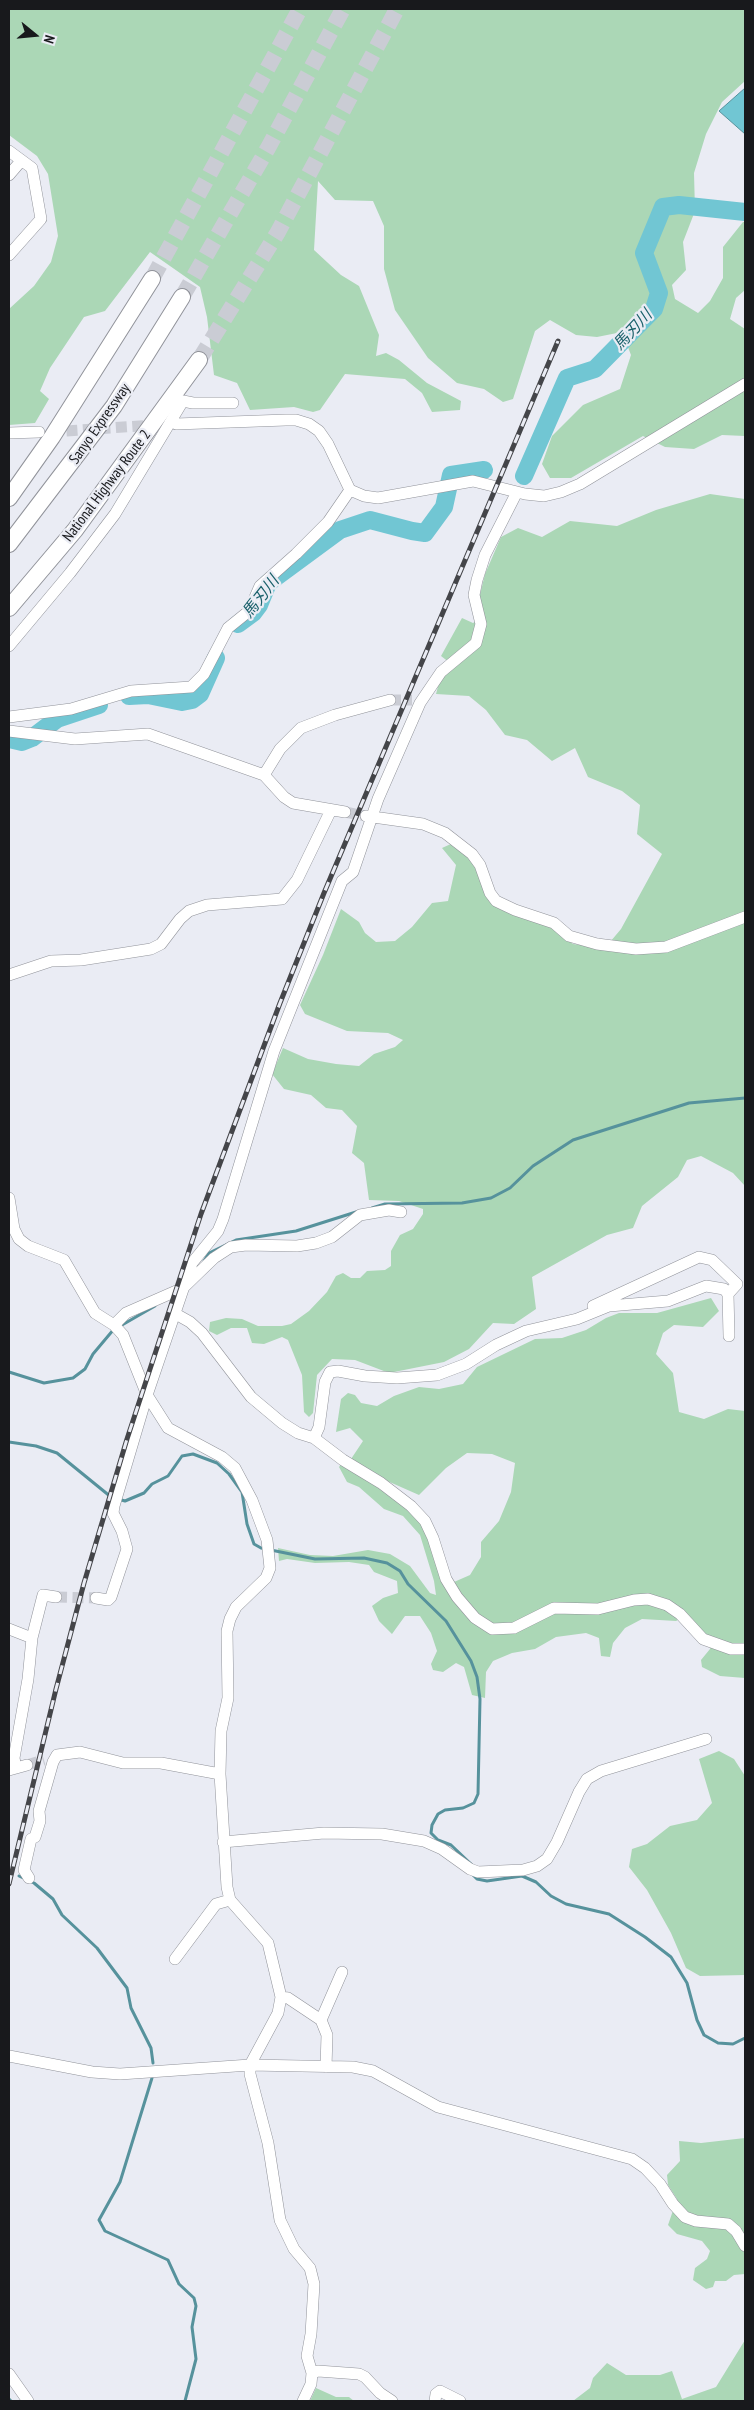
<!DOCTYPE html>
<html>
<head>
<meta charset="utf-8">
<style>
  body { margin:0 }
  #map { position:relative; width:754px; height:2410px; overflow:hidden; background:#eaecf4; font-family:"PT Sans Narrow",sans-serif }
  canvas { display:block }
  .frame { position:absolute; inset:0; border:10px solid #18191c; pointer-events:none }
  .north { position:absolute; left:10px; top:10px; width:50px; height:50px; -webkit-text-stroke:4px #eaecf4; paint-order:stroke; rotate:107deg; font-size:14px; font-weight:700; line-height:20px; text-align:center; color:#18191c }
  .north::after { content:''; display:block; margin:auto; width:18px; height:22px; background:#18191c; clip-path:polygon(50% 0,100% 100%,50% 72%,0 100%) }
</style>
</head>
<body>
<div id="map">
<canvas width="754" height="2410"></canvas>
<div class="frame"></div>
<div class="north">N</div>
</div>
<script>
const c = document.querySelector('canvas').getContext('2d');
c.lineJoin = 'round';
function fill(path, color) { c.fillStyle = color; c.fill(path, 'evenodd'); }
const shape = rows => new Path2D(rows.map(r => 'M' + r).join(''));
function trace(path, color, width, dash) { c.strokeStyle = color; c.lineWidth = width; c.lineCap = dash ? 'butt' : 'round'; c.setLineDash(dash || []); c.stroke(path); }
function write(font, color, halo, rows, align = 'center') {
  c.font = font + ' "PT Sans Narrow","Noto Sans JP",sans-serif'; c.lineWidth = 4.5; c.setLineDash([]); c.textBaseline = 'middle'; c.strokeStyle = halo; c.fillStyle = color; for (const [text, x, y, turn = 0] of rows) {
    c.save(); c.translate(x, y); c.rotate((+turn || 0) * Math.PI / 180); c.textAlign = isNaN(turn) ? turn : align; if (halo) c.strokeText(text, 0, 0); c.fillText(text, 0, 0); c.restore();
  }
}
fill(shape([
  [9,9,745,9,745,81,722,102,706,134,694,173,695,211,683,242,686,270,672,285,675,299,698,313,710,301,723,278,723,247,743,222,745,222,745,290,736,298,730,319,745,329,745,436,722,435,694,449,665,447,643,436,571,478,550,478,542,464,552,436,583,405,620,389,631,355,622,332,597,337,576,335,550,320,535,331,513,399,503,402,484,389,457,383,428,358,395,310,384,269,384,226,373,201,335,200,318,181,314,250,341,275,359,286,379,335,376,356,386,353,399,360,427,383,461,401,460,410,432,412,422,393,405,379,345,374,320,410,313,412,294,407,250,410,237,383,214,375,207,317,200,287,150,252,105,311,84,317,50,368,40,391,49,399,35,423,9,425,9,309,34,286,51,262,58,236,48,174,37,156,9,135],
  [710,494,745,499,745,1186,733,1173,701,1156,687,1160,678,1177,642,1206,633,1228,607,1235,532,1277,536,1309,514,1324,493,1323,469,1349,444,1362,389,1373,355,1360,332,1359,317,1375,313,1413,309,1417,304,1412,302,1375,288,1340,282,1337,264,1344,252,1343,247,1328,231,1328,217,1335,209,1331,210,1322,226,1318,242,1319,258,1326,282,1326,291,1324,309,1311,327,1292,336,1276,343,1273,351,1278,360,1278,367,1271,385,1270,391,1266,391,1251,400,1235,413,1229,423,1214,423,1209,399,1201,369,1200,364,1163,352,1153,357,1126,342,1110,326,1108,311,1095,284,1089,272,1074,283,1048,308,1059,336,1064,359,1066,374,1054,395,1047,403,1040,388,1033,347,1031,305,1014,300,1005,323,955,341,909,359,922,365,933,376,942,395,941,412,927,432,903,448,901,456,865,442,848,453,843,475,862,492,903,545,922,573,944,605,948,621,929,662,854,637,834,640,805,622,791,588,777,575,748,552,761,527,740,505,735,486,710,469,696,436,694,440,679,454,666,441,656,462,618,473,623,485,616,479,599,485,574,501,537,518,528,542,537,570,521,617,526,656,510],
  [711,1298,719,1311,703,1327,674,1325,663,1333,656,1354,673,1373,679,1412,704,1419,728,1409,745,1411,745,1678,720,1676,702,1667,701,1660,710,1649,712,1638,699,1632,687,1615,676,1621,642,1619,625,1628,613,1643,610,1657,601,1656,599,1638,586,1633,556,1637,535,1649,512,1653,493,1661,486,1672,485,1698,472,1695,464,1667,456,1663,443,1672,433,1670,431,1664,437,1651,431,1633,420,1616,405,1616,392,1634,379,1621,372,1606,383,1598,398,1593,397,1581,374,1572,369,1565,349,1562,315,1563,287,1559,279,1561,278,1548,310,1555,333,1556,368,1550,390,1554,410,1566,430,1593,436,1595,434,1581,420,1535,403,1516,384,1509,359,1487,347,1482,339,1467,342,1463,415,1513,454,1582,470,1575,481,1557,481,1542,499,1521,511,1492,515,1463,492,1454,467,1453,446,1468,419,1495,376,1476,351,1459,363,1441,350,1428,336,1432,341,1399,348,1393,355,1395,361,1403,377,1406,394,1396,419,1387,439,1389,463,1384,477,1367,535,1339,562,1338,586,1330,606,1318,619,1313,657,1313],
  [719,1751,734,1759,745,1776,745,1975,700,1976,686,1968,671,1933,647,1890,629,1867,632,1849,647,1844,670,1826,697,1820,712,1803,699,1759],
  [745,2138,745,2274,734,2275,726,2281,715,2281,713,2287,706,2289,693,2280,695,2268,707,2259,710,2251,702,2241,677,2234,668,2225,677,2199,668,2185,667,2175,680,2161,679,2141,701,2143],
  [745,2340,745,2401,573,2401,590,2388,593,2378,607,2363,626,2375,660,2375,672,2371,682,2399,716,2387],
  [316,2388,336,2397,349,2397,354,2401,310,2401]
]), '#abd7b6');
const water = shape([
  [745,88,745,134,719,111,745,88]
]);
fill(water, '#71c6d3');
trace(water, '#56929c', 1);
trace(shape([
  [372,1208,385,1204,462,1203,491,1198,510,1188,533,1166,573,1140,689,1103,745,1098],
  [204,1261,209,1253,236,1240,296,1231,356,1212],
  [122,1325,155,1306],
  [9,1372,44,1383,73,1378,85,1369,93,1354,114,1329],
  [9,1442,36,1446,57,1453,111,1497,125,1501,144,1493,152,1484,168,1476,182,1456,193,1454,217,1463,229,1474,242,1492,247,1524,254,1544,261,1548,315,1559,364,1558,387,1563,400,1571,408,1584,446,1621,471,1661,477,1677,480,1699,478,1794,474,1803,463,1808,445,1810,438,1814,432,1825,431,1833,438,1840,451,1845,471,1864],
  [473,1875,477,1879,487,1881,522,1876,536,1882,551,1896,566,1904,609,1914,645,1937,671,1957,687,1983,697,2020,704,2035,718,2043,733,2044,745,2038],
  [19,1876,34,1883,53,1899,62,1915,97,1948,127,1988,131,2008,151,2048,153,2063],
  [152,2078,120,2182,99,2220,105,2231,168,2260,179,2284,194,2298,196,2306,192,2327,196,2359,185,2401],
  [9,2399,11,2401]
]), '#56929c', 3);
trace(shape([
  [524,476,567,378,595,369,654,309,659,293,644,253,663,207,679,205,745,212],
  [238,624,253,613,259,605,268,583,340,530,370,520,412,531,425,533,444,507,451,475,484,470],
  [129,696,148,695,182,702,192,700,200,694,216,658],
  [9,739,22,742,32,738,57,719,99,705]
]), '#71c6d3', 18);
trace(shape([
  [50,432,154,425],
  [390,700,412,700],
  [345,812,366,816],
  [56,1597,96,1598],
  [27,1765,44,1760]
]), '#caccd4', 11, [11, 5.5]);
trace(shape([
  [152,279,300,9],
  [182,297,268,148,343,9],
  [199,360,278,232,397,9]
]), '#caccd4', 16, [16, 8]);
const minor = shape([
  [9,151,32,168,41,219,9,255],
  [9,175,21,161],
  [176,424,286,420,296,420,309,424,319,431,328,444,350,490,364,496,378,498,473,481,525,494,544,496,561,492,580,484,745,384],
  [9,433,39,432],
  [9,646,70,573,115,514,183,401,193,403,233,403],
  [9,717,71,709,131,691,191,687,204,674,228,628,249,611,260,586,296,554,328,522,350,490],
  [9,731,75,739,148,734,264,775,284,797,293,803,345,812],
  [264,775,280,749,301,728,335,715,390,700],
  [366,816,423,824,445,833,472,854,480,865,490,893,496,901,515,910,554,923,569,936,597,944,636,949,666,947,745,917],
  [9,975,51,961,81,960,151,949,161,944,180,919,189,911,207,905,282,899,297,880,331,810],
  [9,1198,14,1229,19,1239,28,1246,64,1260,95,1313,114,1325,123,1335,147,1395,168,1428,222,1457,235,1468,252,1500,267,1540,270,1568,266,1578,236,1607,230,1619,227,1631,228,1698,221,1731,220,1774,227,1887,230,1900,268,1943,281,1997,278,2013,250,2065,250,2074,268,2143,280,2220,294,2249,310,2268,314,2284,311,2334,307,2356,312,2373,311,2384,303,2401],
  [593,1306,699,1257,712,1260,737,1284,728,1294],
  [174,1313,190,1322,202,1333,251,1397,282,1423,298,1433,314,1438,343,1460,381,1483,411,1506,425,1521,433,1538,446,1579,457,1597,475,1618,492,1629,514,1628,554,1608,598,1609,634,1600,648,1599,667,1605,680,1614,703,1639,731,1649,745,1649],
  [114,1325,126,1313,183,1288,214,1258,231,1247,246,1245,297,1246,316,1243,332,1237,360,1215,389,1210,401,1212],
  [314,1438,319,1427,325,1382,330,1372,338,1371,365,1376,397,1378,437,1375,466,1364,496,1345,526,1331,577,1319,609,1306,668,1301,706,1286,724,1289,728,1294,729,1336],
  [96,1598,108,1600,111,1597,127,1549,122,1531,113,1513,114,1506,147,1395,192,1263,218,1231,223,1219,274,1051,342,881,353,872,378,799,420,703,441,672,476,643,481,624,474,595,477,580,485,555,517,492],
  [9,1629,32,1638],
  [16,1768,14,1758,28,1679,32,1638,43,1595,56,1597],
  [9,1770,27,1765],
  [223,1842,324,1833,382,1834,424,1841,442,1849,470,1869,478,1872,523,1870,537,1866,547,1859,557,1842,579,1792,587,1779,601,1771,706,1739],
  [29,1878,24,1870,31,1839,35,1837,40,1821,39,1811,53,1762,57,1755,80,1752,123,1763,161,1763,220,1774],
  [175,1959,216,1904,230,1900],
  [281,1997,288,1998,321,2020,327,2035,326,2067],
  [321,2020,342,1972],
  [9,2056,92,2072,120,2074,250,2065,353,2067,373,2071,438,2107,632,2159,645,2168,660,2184,673,2204,685,2217,696,2221,728,2224,736,2231,745,2246],
  [312,2373,318,2371,359,2374,365,2377,380,2393,392,2401],
  [9,2374,28,2401],
  [435,2401,436,2394,440,2391,460,2401]
]);
const highway = shape([
  [9,498,52,437,152,279],
  [9,544,114,406,182,297],
  [9,608,75,530,199,360]
]);
trace(minor, '#91939a', 12);
trace(highway, '#91939a', 18);
trace(minor, '#fff', 11);
trace(highway, '#fff', 16);
const rail = shape([
  [9,1884,56,1689,84,1583,127,1439,201,1214,280,1003,324,893,558,341]
]);
trace(rail, '#444549', 5);
trace(rail, '#eaecf4', 3, [9]);
write('15px', '#18191c', '#eaecf4', [
  ["Sanyo Expressway",100,424,-55],
  ["National Highway Route 2",107,486,-53]
]);
write('italic 16px', '#19606a', '#eaecf4', [
  ["馬刃川",633,330,-47],
  ["馬刃川",261,597,-52]
]);
</script>
</body>
</html>
